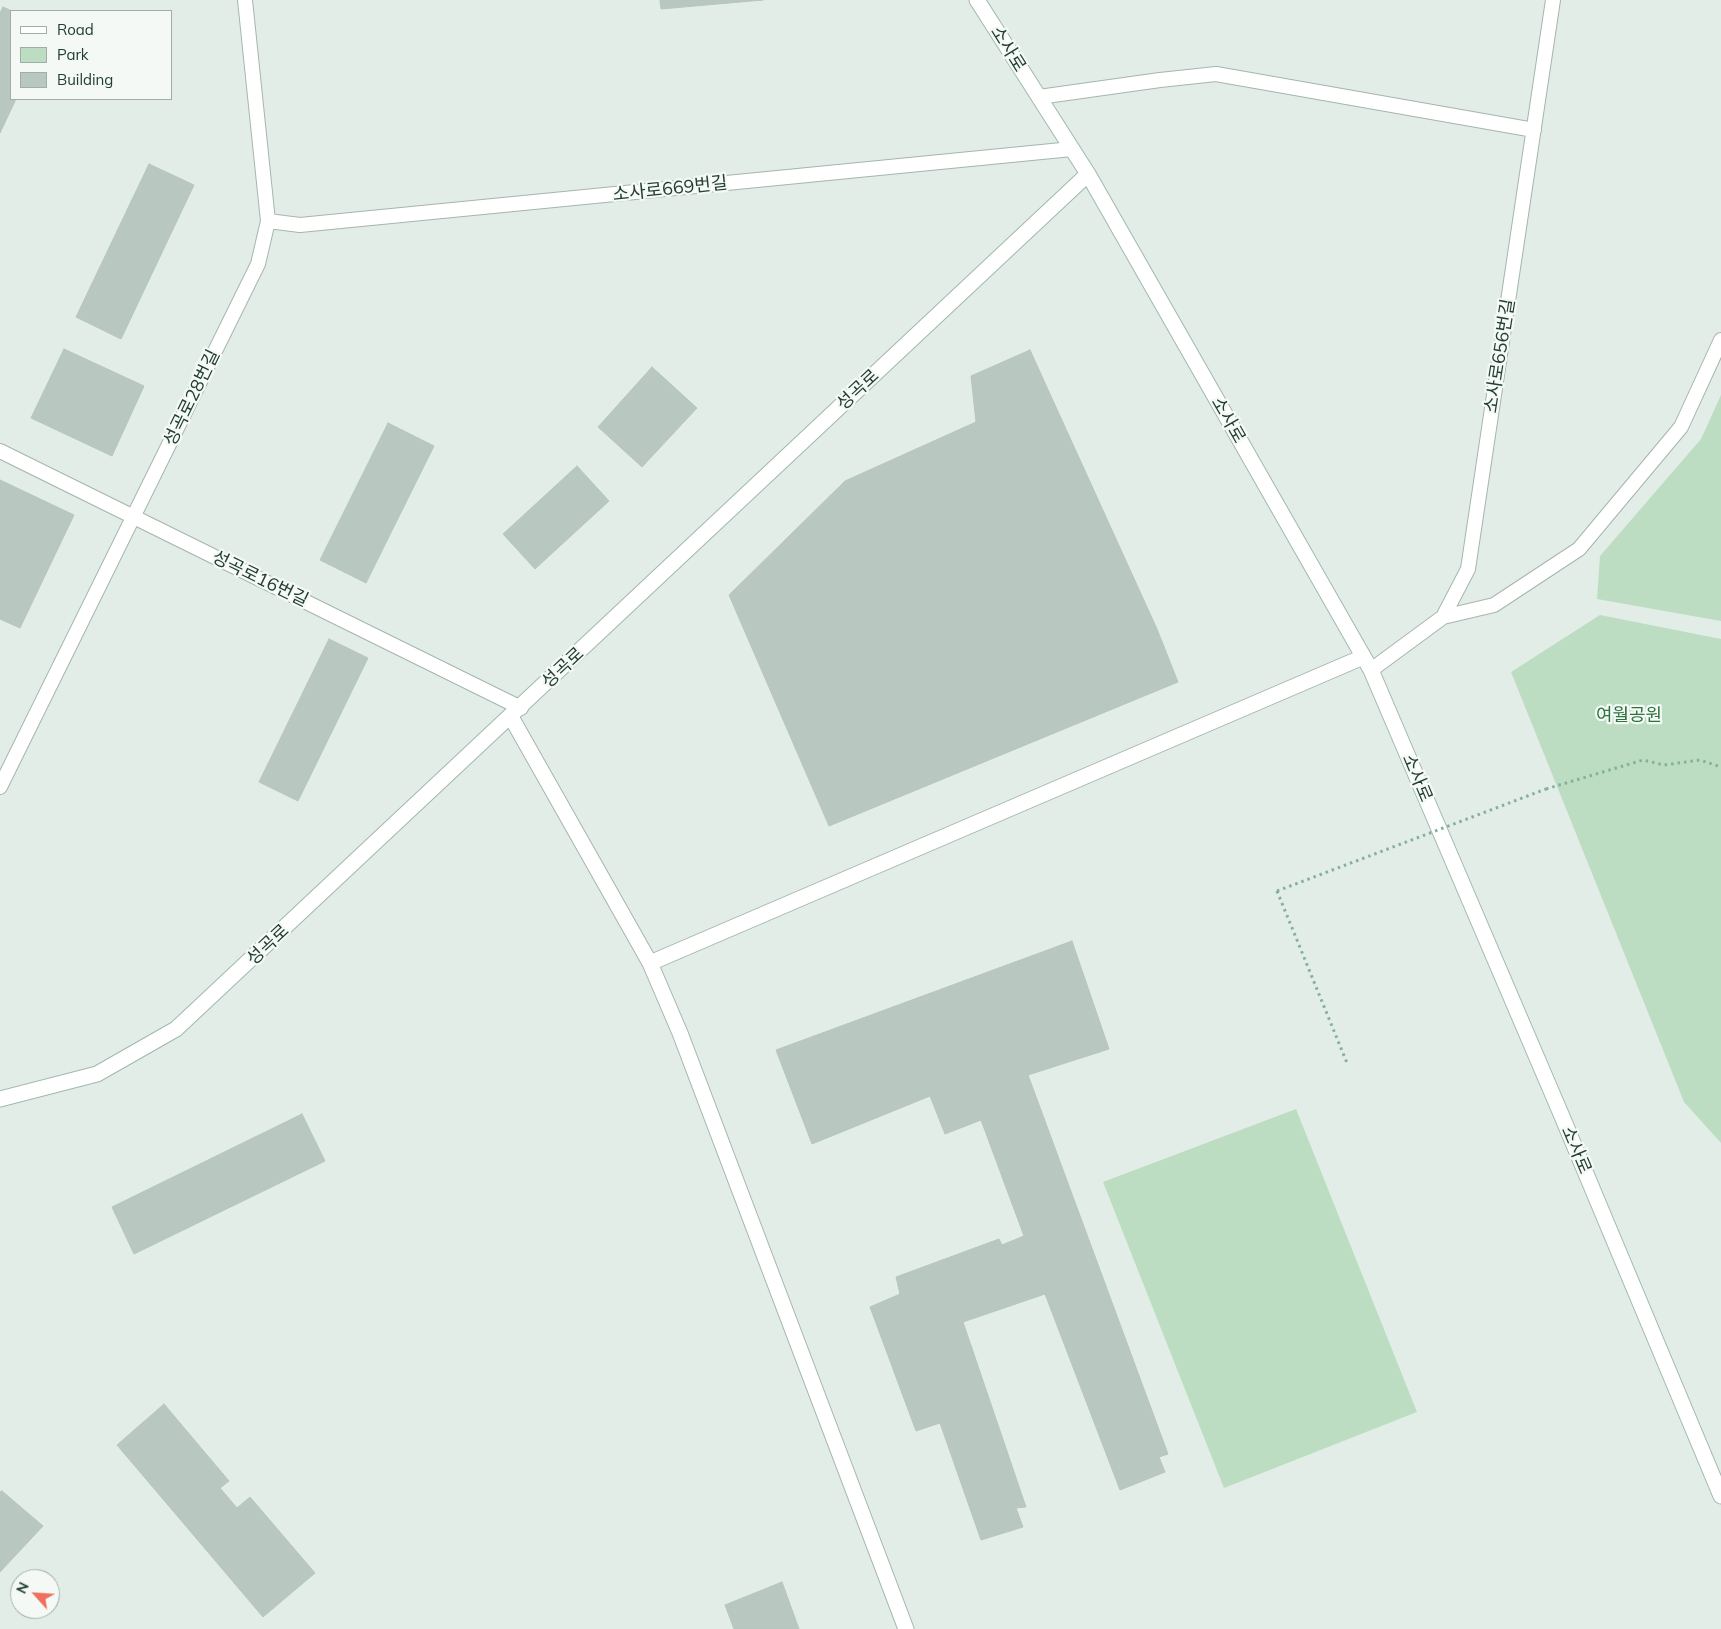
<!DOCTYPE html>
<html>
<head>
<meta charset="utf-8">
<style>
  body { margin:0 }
  #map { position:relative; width:1721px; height:1629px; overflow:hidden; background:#e3ede7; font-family:Mulish,sans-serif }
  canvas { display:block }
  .legend { position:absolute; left:10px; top:10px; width:162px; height:90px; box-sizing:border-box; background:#f4f9f6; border:1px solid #a0aea8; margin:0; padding:6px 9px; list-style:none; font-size:15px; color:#233e33 }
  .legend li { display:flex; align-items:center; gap:10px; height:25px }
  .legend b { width:25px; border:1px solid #a0aea8 }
  .north { position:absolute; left:10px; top:1569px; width:50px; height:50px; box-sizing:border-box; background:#f4f9f6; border:1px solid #a0aea8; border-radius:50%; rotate:296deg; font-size:14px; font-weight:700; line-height:20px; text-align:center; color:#233e33 }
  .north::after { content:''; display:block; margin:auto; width:18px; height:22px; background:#ef705e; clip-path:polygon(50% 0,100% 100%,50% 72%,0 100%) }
</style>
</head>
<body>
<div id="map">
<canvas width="1721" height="1629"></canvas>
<ul class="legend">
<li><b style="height:6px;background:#fff"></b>Road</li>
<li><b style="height:14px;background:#bcddc1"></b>Park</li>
<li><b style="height:14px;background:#b8c7c0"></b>Building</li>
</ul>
<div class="north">N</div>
</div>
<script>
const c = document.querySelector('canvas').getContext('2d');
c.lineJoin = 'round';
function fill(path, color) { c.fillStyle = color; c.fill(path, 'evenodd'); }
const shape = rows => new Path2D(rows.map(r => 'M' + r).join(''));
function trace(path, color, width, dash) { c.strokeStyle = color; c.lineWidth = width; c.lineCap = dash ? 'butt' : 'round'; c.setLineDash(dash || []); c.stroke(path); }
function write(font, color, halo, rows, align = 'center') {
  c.font = font + ' Mulish,"Noto Sans KR",sans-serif'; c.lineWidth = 4.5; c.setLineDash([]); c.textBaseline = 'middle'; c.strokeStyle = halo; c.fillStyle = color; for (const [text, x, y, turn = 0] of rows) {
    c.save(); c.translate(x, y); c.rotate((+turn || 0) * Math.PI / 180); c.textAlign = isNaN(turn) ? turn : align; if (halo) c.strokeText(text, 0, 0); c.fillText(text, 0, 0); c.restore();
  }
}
fill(shape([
  [1721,395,1721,621,1597,599,1600,556,1701,439],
  [1600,615,1721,639,1721,1143,1684,1102,1511,672],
  [1296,1109,1417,1412,1224,1488,1103,1182]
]), '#bcddc1');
const building = shape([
  [660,0,763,0,661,9,660,0],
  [3,7,12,11,11,99,16,99,0,133,0,13,3,7],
  [149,164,194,185,121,339,76,317,149,164],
  [64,349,144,386,112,456,31,418,64,349],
  [1030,350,1157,629,1178,682,829,826,729,595,845,481,976,422,971,376,1030,350],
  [652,367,697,408,642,467,598,427,652,367],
  [388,423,434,446,366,583,320,560,388,423],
  [577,466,609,501,535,569,503,534,577,466],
  [0,480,74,515,20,628,0,619,0,480],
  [329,639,368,658,298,801,259,782,329,639],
  [1072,941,1109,1049,1028,1075,1168,1454,1159,1457,1165,1472,1120,1490,1045,1294,963,1322,1026,1507,1016,1508,1023,1527,981,1540,940,1423,916,1431,870,1307,900,1294,896,1277,999,1239,1002,1245,1024,1236,981,1120,945,1134,930,1096,812,1144,776,1050,1072,941],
  [302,1114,325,1161,134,1254,112,1207,302,1114],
  [164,1404,229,1481,220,1488,237,1508,250,1497,315,1573,263,1617,117,1445,164,1404],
  [2,1491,43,1526,0,1572,0,1492,2,1491],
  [782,1582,799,1629,734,1629,725,1605,782,1582]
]);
fill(building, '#b8c7c0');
trace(building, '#b5c6bd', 1);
const lane = shape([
  [1039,97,1160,80,1216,74,1534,130],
  [268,221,300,225,1072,149],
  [0,451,521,708],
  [1443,617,1494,605,1579,549,1681,427,1721,340],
  [1371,670,1443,617,1468,569,1553,0],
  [0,787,258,264,268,221,245,0]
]);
const street = shape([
  [511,717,650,963,680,1033,906,1629],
  [650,963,1363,657]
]);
const secondary = shape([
  [977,0,1088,174,1371,670,1561,1114,1721,1496],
  [0,1099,97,1074,176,1029,1088,174]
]);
trace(lane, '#a6b5ad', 16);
trace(street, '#a6b5ad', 17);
trace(secondary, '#a1b8ad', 17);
trace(shape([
  [1546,789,1643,760,1664,765,1700,760,1721,767],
  [1277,891,1347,1063]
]), '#84b09c', 3, [2.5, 4]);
trace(lane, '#fff', 14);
trace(street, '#fff', 15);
trace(secondary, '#fff', 15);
trace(shape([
  [1277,891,1546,789]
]), '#84b09c', 3, [2.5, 4]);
write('18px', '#233e33', '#f4f9f6', [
  ["소사로",1008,49,58],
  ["소사로669번길",670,189,-6],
  ["소사로656번길",1500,356,-81],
  ["성곡로",858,390,-43],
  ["성곡로28번길",192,398,-64],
  ["소사로",1228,420,60],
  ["성곡로16번길",260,579,26],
  ["성곡로",563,668,-43],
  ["소사로",1417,778,67],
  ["성곡로",268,945,-43],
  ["소사로",1576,1150,67]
]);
write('18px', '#2e7440', '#f4f9f6', [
  ["여월공원",1629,716]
]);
</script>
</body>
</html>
